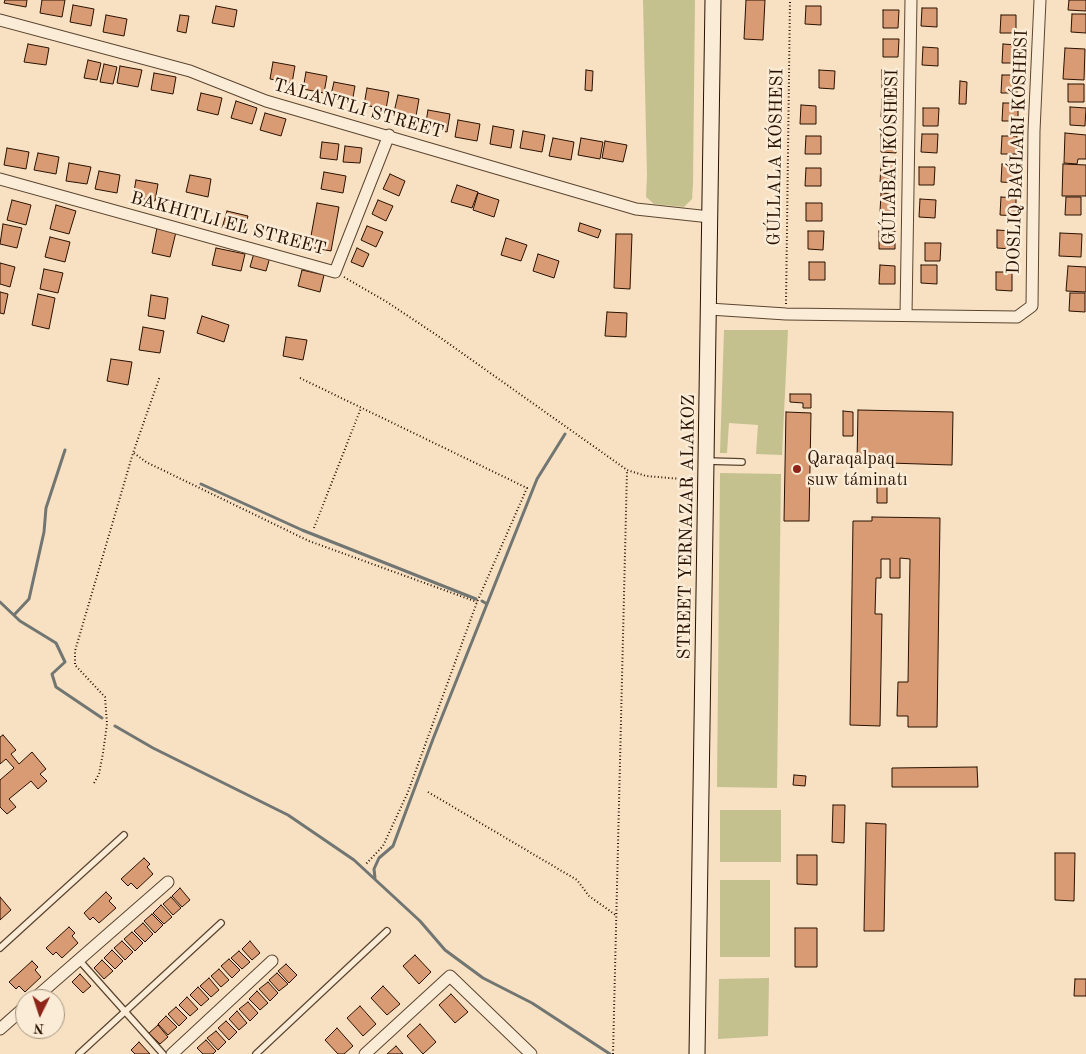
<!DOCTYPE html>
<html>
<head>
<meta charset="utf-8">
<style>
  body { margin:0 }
  #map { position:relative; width:1086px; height:1054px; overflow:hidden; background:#f7e1c2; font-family:"Old Standard TT",serif }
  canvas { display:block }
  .north { position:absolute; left:15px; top:989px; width:50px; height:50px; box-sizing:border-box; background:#faecd7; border:1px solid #a69481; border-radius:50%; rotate:184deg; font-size:14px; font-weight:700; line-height:20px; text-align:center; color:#291100 }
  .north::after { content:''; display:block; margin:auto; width:18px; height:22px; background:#8f2418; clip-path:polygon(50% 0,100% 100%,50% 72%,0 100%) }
</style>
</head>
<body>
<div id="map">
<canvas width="1086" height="1054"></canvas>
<div class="north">N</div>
</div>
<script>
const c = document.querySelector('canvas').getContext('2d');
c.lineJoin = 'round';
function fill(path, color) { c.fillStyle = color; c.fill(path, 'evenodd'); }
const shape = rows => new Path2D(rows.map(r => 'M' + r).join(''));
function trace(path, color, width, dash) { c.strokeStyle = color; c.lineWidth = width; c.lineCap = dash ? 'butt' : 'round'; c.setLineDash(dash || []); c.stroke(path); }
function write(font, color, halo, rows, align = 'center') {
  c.font = font + ' "Old Standard TT",serif'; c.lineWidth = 5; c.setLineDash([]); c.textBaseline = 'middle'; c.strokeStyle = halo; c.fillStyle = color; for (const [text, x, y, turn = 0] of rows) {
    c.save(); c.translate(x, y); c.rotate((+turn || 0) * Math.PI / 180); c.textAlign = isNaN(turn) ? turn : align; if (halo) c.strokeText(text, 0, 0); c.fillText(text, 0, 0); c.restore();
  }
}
fill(shape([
  [643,0,695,0,693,184,692,199,684,207,654,204,646,197,647,176],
  [724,330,788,330,782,455,756,454,758,425,729,423,727,453,720,453],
  [720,473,781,474,777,788,717,787],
  [720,810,781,810,781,862,720,862],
  [720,880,770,880,770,957,720,957],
  [769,978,768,1036,718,1039,719,979]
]), '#c4c18e');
trace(shape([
  [201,484,302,530,476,599],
  [482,601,487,604],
  [0,602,20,621,56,643,65,662,52,674,56,687,102,718],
  [14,615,29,599,44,532,46,508,65,450],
  [115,726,153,748,288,815,354,860,420,921,445,950,483,978,532,1003,610,1054],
  [375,878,374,869,379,858,393,846,433,739,537,479,565,434]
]), '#727673', 3);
const building = shape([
  [5,0,27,0,26,7,4,3,5,0],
  [42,0,65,0,62,17,40,13,42,0],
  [746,0,765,0,763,40,744,39,746,0],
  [1069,0,1086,0,1086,11,1068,10,1069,0],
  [73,5,94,9,91,26,70,22,73,5],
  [216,6,237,10,234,27,212,23,216,6],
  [806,6,821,6,821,25,805,24,806,6],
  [922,8,937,8,937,27,921,26,922,8],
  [883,10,899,10,898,28,883,28,883,10],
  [1072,14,1086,14,1086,33,1071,32,1072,14],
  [106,15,127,19,124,36,103,32,106,15],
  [180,15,189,16,186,33,177,31,180,15],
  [1001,15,1016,15,1016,33,1000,33,1001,15],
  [883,39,899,39,898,57,883,57,883,39],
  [28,44,49,48,46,65,24,62,28,44],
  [1003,44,1018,45,1018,63,1002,63,1003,44],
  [923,47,938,48,938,66,922,65,923,47],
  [1065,48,1085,49,1084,80,1063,79,1065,48],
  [88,60,101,63,97,80,84,78,88,60],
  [273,62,295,66,292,83,270,79,273,62],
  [104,64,117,67,113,84,100,82,104,64],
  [120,66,142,70,138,87,117,83,120,66],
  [586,70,593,71,592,91,585,90,586,70],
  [819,70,835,71,834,89,819,88,819,70],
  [882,70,898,71,897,89,882,88,882,70],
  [306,72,327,76,324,93,303,89,306,72],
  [154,73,176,77,173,94,151,90,154,73],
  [1002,75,1017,75,1017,93,1001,93,1002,75],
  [960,81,967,82,966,104,959,104,960,81],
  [334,82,355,86,352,103,330,99,334,82],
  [1068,84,1084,84,1084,102,1068,102,1068,84],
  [367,88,389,92,386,109,364,105,367,88],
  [201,93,222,98,218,115,197,110,201,93],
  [398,95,419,99,416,116,394,112,398,95],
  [882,99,897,100,897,118,881,117,882,99],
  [236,101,257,108,252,124,231,118,236,101],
  [1003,103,1018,103,1018,121,1002,121,1003,103],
  [801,105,816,106,816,124,800,124,801,105],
  [1070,107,1086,108,1085,126,1070,125,1070,107],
  [923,108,939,108,938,126,923,126,923,108],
  [428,110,450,114,447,132,425,128,428,110],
  [265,113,286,119,281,136,260,130,265,113],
  [458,120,480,124,477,141,455,137,458,120],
  [493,126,514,130,511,148,490,144,493,126],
  [523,131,545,135,542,152,520,148,523,131],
  [1065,133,1086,135,1086,159,1078,159,1077,164,1064,163,1065,133],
  [881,134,897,134,896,153,881,152,881,134],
  [922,134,938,134,937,153,921,152,922,134],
  [806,136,821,136,821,154,805,154,806,136],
  [1002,136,1017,136,1017,154,1001,154,1002,136],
  [553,138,574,142,571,160,549,156,553,138],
  [581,138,603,142,600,159,578,155,581,138],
  [605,141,627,145,623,162,602,158,605,141],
  [322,142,339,144,337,160,320,158,322,142],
  [345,146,362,148,360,163,343,162,345,146],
  [7,148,29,152,26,169,4,165,7,148],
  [38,153,59,157,56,174,34,170,38,153],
  [69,163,91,167,87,184,66,181,69,163],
  [881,164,896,164,896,182,880,182,881,164],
  [1002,164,1017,165,1017,183,1001,182,1002,164],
  [1063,164,1086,165,1086,196,1062,196,1063,164],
  [919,167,935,167,934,185,919,185,919,167],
  [806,168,821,168,821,186,805,186,806,168],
  [99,171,120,175,117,193,95,189,99,171],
  [324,172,346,176,343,193,321,189,324,172],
  [390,174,405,181,399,196,383,189,390,174],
  [190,175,211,179,208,197,186,192,190,175],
  [136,180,158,184,155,201,133,197,136,180],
  [457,185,478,192,472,208,451,202,457,185],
  [478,193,499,200,494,217,473,210,478,193],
  [881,193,896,194,896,212,880,212,881,193],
  [1001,197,1016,198,1016,216,1000,215,1001,197],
  [1066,197,1081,197,1081,215,1065,215,1066,197],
  [920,199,936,200,935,218,919,217,920,199],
  [12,200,31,205,26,225,7,220,12,200],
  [378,200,393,206,386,221,372,214,378,200],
  [317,203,339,207,331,251,309,247,317,203],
  [806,203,822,203,822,221,806,221,806,203],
  [56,205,76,211,69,234,50,229,56,205],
  [227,211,248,216,243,233,222,228,227,211],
  [580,223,601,230,598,238,578,231,580,223],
  [3,224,22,228,17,248,0,244,3,224],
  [367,226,383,232,376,247,361,240,367,226],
  [157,228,176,232,170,257,152,253,157,228],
  [997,230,1013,231,1012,249,997,248,997,230],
  [808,231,824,231,823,250,808,249,808,231],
  [879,231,895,231,895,249,879,249,879,231],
  [1060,233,1082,234,1081,257,1059,256,1060,233],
  [616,234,632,234,630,289,614,288,616,234],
  [50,237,70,242,65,262,45,257,50,237],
  [506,238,527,245,521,261,501,255,506,238],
  [925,243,941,243,940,261,925,261,925,243],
  [216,248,245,254,241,271,212,265,216,248],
  [357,248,369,254,363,267,351,262,357,248],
  [254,253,270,257,266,271,250,267,254,253],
  [538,254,559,261,554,278,533,271,538,254],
  [809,262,825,262,825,280,809,280,809,262],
  [0,263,15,267,10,287,0,284,0,263],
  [880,265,895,266,895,284,879,284,880,265],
  [921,265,937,265,937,284,921,283,921,265],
  [1068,266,1086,267,1086,292,1066,291,1068,266],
  [44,269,63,273,58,293,40,289,44,269],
  [302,270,324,275,320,292,298,286,302,270],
  [996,272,1012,272,1012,291,996,290,996,272],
  [0,292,8,294,4,314,0,313,0,292],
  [1070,293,1085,293,1085,312,1069,311,1070,293],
  [38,294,55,298,49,329,32,325,38,294],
  [151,295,168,298,165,319,148,316,151,295],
  [607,312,627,313,626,337,605,336,607,312],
  [202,316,229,325,224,342,197,333,202,316],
  [143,327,164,331,160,353,139,350,143,327],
  [286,337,307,340,303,360,283,356,286,337],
  [111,359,132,362,128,385,107,381,111,359],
  [790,394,811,394,811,408,803,408,803,403,790,402,790,394],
  [858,410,953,412,952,465,857,462,858,410],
  [843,411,853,412,853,436,843,436,843,411],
  [786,412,811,413,809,521,784,521,786,412],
  [877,483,887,483,887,503,877,503,877,483],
  [872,517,940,518,937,727,908,727,908,716,897,716,898,682,908,682,910,559,900,558,900,578,890,578,890,559,881,559,881,578,876,578,875,614,882,614,880,726,850,725,853,521,872,521,872,517],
  [3,735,16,750,11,754,19,764,32,752,46,769,40,774,47,781,38,789,31,781,9,799,16,807,7,814,0,807,0,780,14,768,6,759,0,764,0,737,3,735],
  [977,767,978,787,892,787,892,768,977,767],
  [794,775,806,776,805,786,793,785,794,775],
  [833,805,845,805,844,843,832,842,833,805],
  [866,823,886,824,884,931,864,931,866,823],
  [1055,853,1075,853,1074,901,1055,900,1055,853],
  [797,855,817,855,817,885,797,884,797,855],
  [144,858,150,864,147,867,153,874,137,889,131,883,128,886,121,879,144,858],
  [180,888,190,900,182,907,172,896,180,888],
  [106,892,112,898,109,901,116,908,99,923,93,917,90,920,84,913,106,892],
  [0,897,11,910,0,920,0,897],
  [171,897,181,908,173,915,163,904,171,897],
  [161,905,172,917,164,924,153,913,161,905],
  [152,914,163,925,155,933,144,921,152,914],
  [143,923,153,934,145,942,134,931,143,923],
  [69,927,75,933,72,936,78,943,62,958,56,952,53,955,46,948,69,927],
  [795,928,817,928,817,967,795,967,795,928],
  [132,932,143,943,135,951,124,939,132,932],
  [122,941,133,952,125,960,114,948,122,941],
  [250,941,260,953,252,960,242,949,250,941],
  [112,950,123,961,115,969,104,958,112,950],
  [239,951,250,962,242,969,231,958,239,951],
  [415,955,431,972,419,984,403,966,415,955],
  [229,959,240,970,232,978,221,966,229,959],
  [102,960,113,971,104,979,94,968,102,960],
  [32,961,38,967,35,970,41,977,25,992,19,986,16,989,9,982,32,961],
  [286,964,297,975,289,983,278,971,286,964],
  [219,969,229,980,221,987,211,976,219,969],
  [277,973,288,984,279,991,269,980,277,973],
  [80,974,91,986,83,993,72,982,80,974],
  [209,978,219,990,211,997,200,986,209,978],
  [1075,979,1086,979,1086,996,1074,996,1075,979],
  [268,982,278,993,270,1001,259,989,268,982],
  [383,986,400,1004,387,1015,371,998,383,986],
  [198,987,209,999,201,1006,190,995,198,987],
  [257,991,268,1003,260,1010,249,999,257,991],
  [451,994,468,1012,455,1023,439,1005,451,994],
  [187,997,198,1009,190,1016,179,1005,187,997],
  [248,1002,258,1013,250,1021,239,1009,248,1002],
  [360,1006,376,1024,363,1036,347,1018,360,1006],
  [176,1007,187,1018,179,1026,168,1014,176,1007],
  [237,1011,247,1023,239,1030,229,1019,237,1011],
  [166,1016,177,1027,168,1035,158,1024,166,1016],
  [226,1021,237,1032,229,1040,218,1028,226,1021],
  [420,1024,436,1042,423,1054,407,1036,420,1024],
  [158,1025,168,1037,160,1044,149,1033,158,1025],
  [337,1028,353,1046,344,1054,338,1054,325,1040,337,1028],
  [216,1031,226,1042,218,1050,207,1038,216,1031],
  [206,1040,216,1051,213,1054,203,1054,197,1048,206,1040],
  [139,1042,150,1054,135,1054,131,1050,139,1042],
  [396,1046,403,1054,387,1054,396,1046]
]);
fill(building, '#d99b74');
trace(building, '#291100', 1);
const service = shape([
  [707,461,742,462],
  [0,948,124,835],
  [79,960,163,1054],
  [79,1054,221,923],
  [256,1054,387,931]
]);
const minor = shape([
  [0,20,190,71,266,101,636,209,710,217],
  [0,179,335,272,389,135],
  [709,309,786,314,1017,317,1032,306,1034,131,1040,0],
  [906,315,911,0],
  [34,999,168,882],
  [0,1029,25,1007],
  [172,1054,272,961],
  [365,1054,450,976,531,1054]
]);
const secondary = shape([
  [697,1054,713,0]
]);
trace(service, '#5c4530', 8);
trace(minor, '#5c4530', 13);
trace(secondary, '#291100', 17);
trace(shape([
  [344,277,387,302,438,336,627,470,646,476,693,480],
  [786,304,790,0],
  [300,378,527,488,477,602,408,792,383,846,366,864],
  [134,453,146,462,309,541,477,602],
  [314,528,361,408],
  [94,783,99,774,103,753,107,724,105,697,75,665,75,651,133,453,160,376],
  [428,792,577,880,589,896,617,916],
  [613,1054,627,470]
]), '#291100', 2, [1, 2.5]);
trace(service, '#faecd7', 5.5);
trace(minor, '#faecd7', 11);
trace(secondary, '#faecd7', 15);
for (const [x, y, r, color] of [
  [797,469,5,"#8f2418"]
]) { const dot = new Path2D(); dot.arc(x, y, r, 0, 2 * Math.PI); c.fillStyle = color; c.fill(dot); trace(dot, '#faecd7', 2); }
write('18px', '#291100', '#faecd7', [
  ["TALANTLI STREET",358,109,16],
  ["DOSLIQ BAǴLARI KÓSHESI",1018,152,-88],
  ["GÚLLALA KÓSHESI",776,157,-89],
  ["GÚLABAT KÓSHESI",891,157,-89],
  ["BAKHITLI EL STREET",228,224,15],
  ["STREET YERNAZAR ALAKOZ",687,527,-89]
]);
write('18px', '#291100', '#faecd7', [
  ["Qaraqalpaq",807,459],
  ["suw táminatı",807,480]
], 'left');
</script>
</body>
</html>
